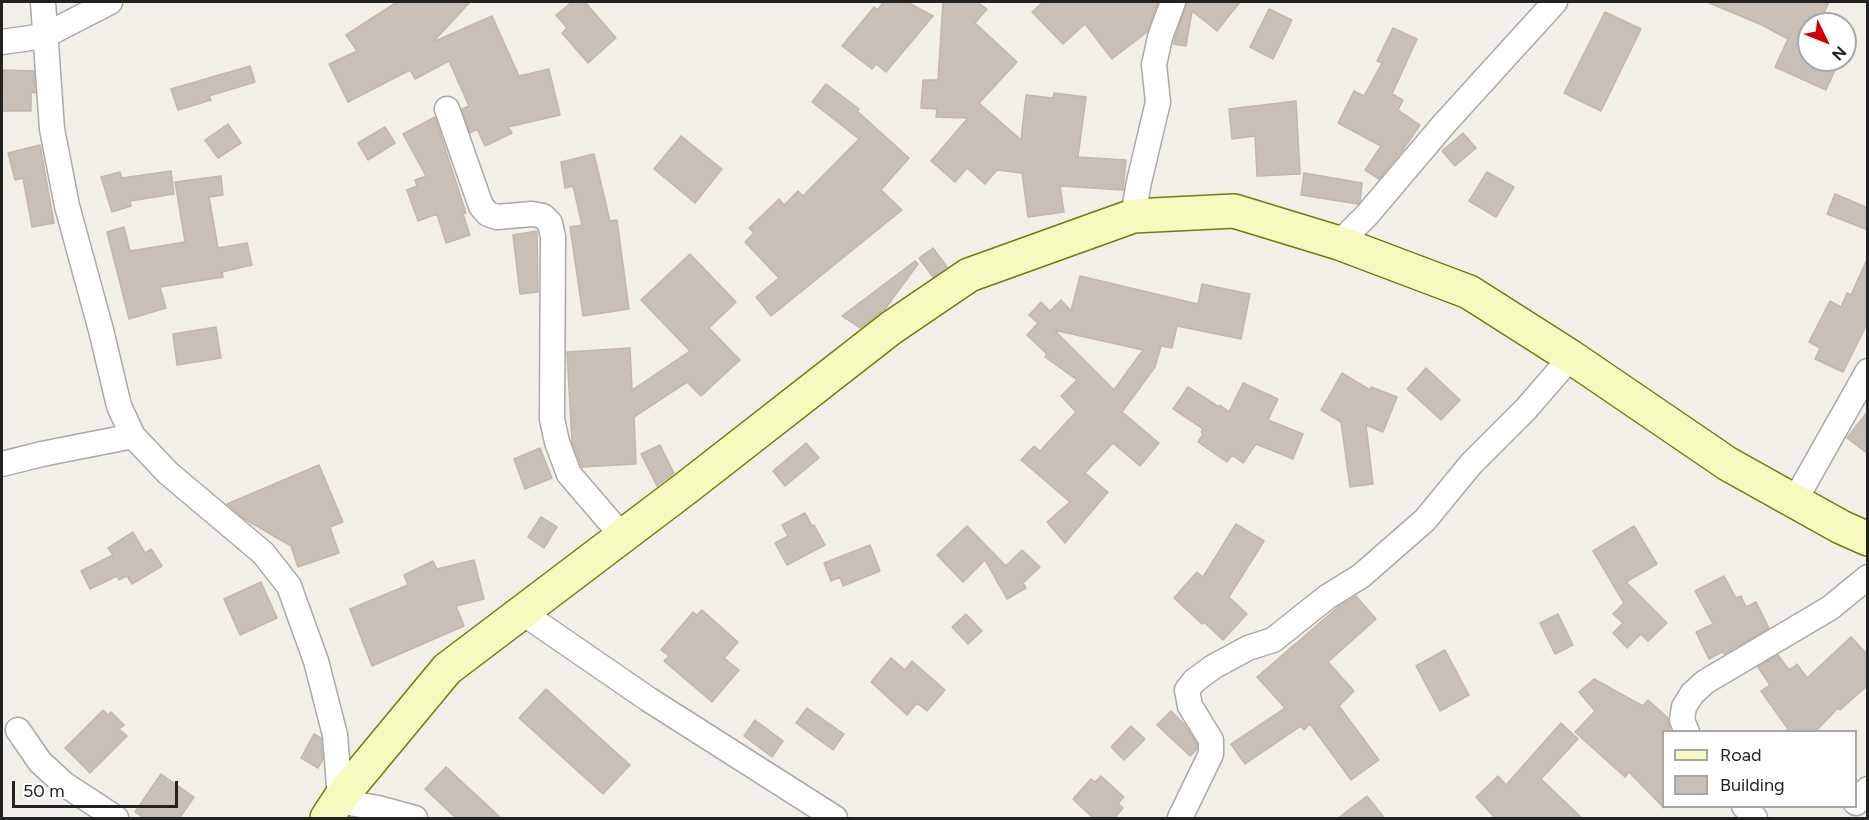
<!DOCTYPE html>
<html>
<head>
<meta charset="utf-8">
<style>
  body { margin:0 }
  #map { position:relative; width:1869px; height:820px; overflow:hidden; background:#f2efe9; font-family:Figtree,sans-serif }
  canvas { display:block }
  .frame { position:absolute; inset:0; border:3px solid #222; pointer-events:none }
  .legend { position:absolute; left:1662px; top:730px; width:195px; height:78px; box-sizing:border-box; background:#fff; border:2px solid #a7a7a7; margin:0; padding:8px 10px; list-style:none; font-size:18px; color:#222 }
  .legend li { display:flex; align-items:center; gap:12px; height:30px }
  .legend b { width:30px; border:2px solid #a7a7a7 }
  .north { position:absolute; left:1797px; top:12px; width:60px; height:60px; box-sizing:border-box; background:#fff; border:2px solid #a7a7a7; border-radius:50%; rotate:133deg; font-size:16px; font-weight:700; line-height:24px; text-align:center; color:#222 }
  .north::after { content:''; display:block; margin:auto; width:21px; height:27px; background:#d40000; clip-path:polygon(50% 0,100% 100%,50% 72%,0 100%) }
  .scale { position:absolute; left:12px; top:781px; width:166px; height:27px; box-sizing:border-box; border:3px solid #222; border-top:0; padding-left:8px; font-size:18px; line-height:21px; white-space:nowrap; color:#222; -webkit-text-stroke:4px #fff; paint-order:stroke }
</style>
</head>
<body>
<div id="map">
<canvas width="1869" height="820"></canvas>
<div class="frame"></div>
<ul class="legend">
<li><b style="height:8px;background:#f7fabf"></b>Road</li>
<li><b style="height:16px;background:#c7bfb8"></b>Building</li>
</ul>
<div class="north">N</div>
<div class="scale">50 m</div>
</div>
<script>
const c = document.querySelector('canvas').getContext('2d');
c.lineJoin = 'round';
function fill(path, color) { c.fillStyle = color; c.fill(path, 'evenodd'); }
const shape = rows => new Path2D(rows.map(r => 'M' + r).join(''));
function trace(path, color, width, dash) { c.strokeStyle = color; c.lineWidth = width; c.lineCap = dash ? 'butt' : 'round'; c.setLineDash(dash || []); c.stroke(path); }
const building = shape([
  [397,2,470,2,433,42,492,16,519,76,549,69,560,115,508,127,512,133,485,146,477,129,470,133,462,109,469,106,449,61,415,79,410,70,348,102,329,64,357,51,346,35,397,2],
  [572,2,585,2,616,38,588,63,562,33,567,28,556,15,572,2],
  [883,2,907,2,933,16,886,72,876,64,872,69,842,46,874,7,878,10,883,2],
  [943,2,977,2,987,9,975,23,1017,62,979,103,1021,140,1026,95,1053,98,1054,93,1086,97,1078,157,1126,160,1123,190,1060,186,1064,212,1028,217,1022,173,997,170,985,184,967,168,955,182,931,161,968,118,936,117,937,109,921,108,923,80,938,80,943,2],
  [1043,2,1158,2,1147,32,1112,59,1085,24,1063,44,1032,12,1043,2],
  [1187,2,1240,2,1217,31,1192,11,1186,46,1173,44,1187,2],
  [1707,2,1829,2,1819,24,1809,24,1809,60,1835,70,1826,90,1775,67,1788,39,1762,25,1707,2],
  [1269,9,1292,20,1273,59,1250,47,1269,9],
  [1605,12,1641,29,1601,111,1564,93,1605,12],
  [1393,28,1417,39,1392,94,1403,100,1398,110,1420,125,1402,151,1379,179,1365,170,1381,146,1338,123,1354,91,1364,96,1382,63,1377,61,1393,28],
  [250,66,255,82,209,96,211,100,178,110,171,89,250,66],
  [3,70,34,71,35,93,31,92,31,111,2,111,3,70],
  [826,84,859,109,857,111,909,158,881,190,902,210,771,316,756,297,779,278,745,242,754,233,749,228,779,199,784,205,798,191,803,196,859,139,812,102,826,84],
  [1296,101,1300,174,1257,176,1255,136,1232,139,1229,109,1296,101],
  [435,117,466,213,463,214,470,235,446,243,437,214,418,221,407,190,417,186,415,180,426,176,403,134,435,117],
  [228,124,241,143,218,158,205,140,228,124],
  [385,127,395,143,368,160,358,143,385,127],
  [1463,133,1476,148,1455,166,1442,151,1463,133],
  [681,136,722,169,695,203,654,169,681,136],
  [40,145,54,223,32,227,23,178,15,180,8,153,40,145],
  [594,154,610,221,617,220,629,309,583,316,570,227,582,225,573,186,565,188,561,162,594,154],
  [171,171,174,194,130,201,131,206,112,212,101,177,120,172,122,178,171,171],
  [1487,172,1514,187,1496,217,1469,201,1487,172],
  [1304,173,1362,183,1360,202,1358,204,1301,195,1304,173],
  [221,176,223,195,209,197,218,248,247,243,252,265,222,272,223,277,160,287,166,308,129,319,107,232,124,227,130,251,185,242,175,182,221,176],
  [1835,194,1868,208,1868,230,1827,214,1835,194],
  [537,231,538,292,520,294,513,235,537,231],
  [933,248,947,267,933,277,919,258,933,248],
  [690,254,736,302,709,328,740,360,701,396,687,382,634,417,636,464,582,467,572,442,567,352,630,348,632,390,690,351,641,300,690,254],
  [1868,257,1868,322,1843,372,1815,359,1820,348,1809,342,1830,301,1841,307,1847,293,1851,295,1868,257],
  [915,261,918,264,885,309,860,328,842,316,915,261],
  [1080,276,1198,304,1202,284,1250,294,1241,339,1177,326,1172,348,1161,346,1155,367,1122,412,1159,443,1140,466,1113,443,1085,473,1108,492,1065,543,1047,522,1070,502,1021,460,1034,446,1040,451,1076,412,1061,396,1077,380,1045,357,1047,354,1027,335,1038,323,1029,315,1041,302,1050,311,1061,300,1071,311,1080,276],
  [1054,330,1076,335,1143,350,1114,390,1054,330],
  [216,327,221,358,177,365,173,334,216,327],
  [1426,368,1460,400,1441,420,1407,389,1426,368],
  [1342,373,1370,390,1371,387,1397,397,1383,432,1366,425,1373,484,1350,487,1341,422,1321,410,1342,373],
  [1243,383,1278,399,1268,420,1303,434,1293,459,1256,444,1243,463,1232,455,1227,462,1198,442,1203,434,1201,432,1203,429,1173,409,1188,387,1219,407,1220,405,1229,412,1243,383],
  [1868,411,1868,454,1847,438,1868,411],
  [806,443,819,458,785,486,773,471,806,443],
  [660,445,674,473,657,486,641,454,660,445],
  [540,448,552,478,525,489,514,459,540,448],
  [319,465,343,522,330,527,339,553,298,567,291,546,243,518,227,504,319,465],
  [805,513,812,526,814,525,825,545,787,565,775,543,788,536,782,525,805,513],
  [541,517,557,527,544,548,528,537,541,517],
  [1236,524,1264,541,1229,597,1247,614,1223,640,1204,622,1202,624,1174,598,1197,572,1203,577,1236,524],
  [967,526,1006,566,1022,550,1040,567,1023,583,1026,588,1007,599,985,560,963,582,937,555,967,526],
  [1634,526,1657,564,1626,582,1667,623,1648,641,1641,634,1627,648,1613,633,1623,623,1613,614,1624,603,1593,551,1634,526],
  [133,532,145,553,151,549,162,566,132,584,127,576,119,580,117,576,90,589,81,571,113,555,108,548,133,532],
  [870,545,880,571,843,586,840,577,831,581,824,563,870,545],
  [474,560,484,599,456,606,464,626,372,666,350,609,408,585,404,575,433,561,437,569,474,560],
  [1724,576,1736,598,1741,596,1746,607,1756,602,1769,628,1724,654,1722,652,1709,659,1696,632,1713,624,1695,591,1724,576],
  [261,582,277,618,240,635,224,599,261,582],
  [1356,596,1376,619,1328,662,1354,691,1339,706,1379,760,1351,780,1310,724,1304,730,1301,726,1245,764,1231,744,1285,708,1257,677,1337,608,1356,596],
  [702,610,738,642,724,658,739,670,712,702,664,661,669,656,661,650,693,612,697,615,702,610],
  [966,614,982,631,968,644,952,627,966,614],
  [1558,614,1573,645,1555,654,1540,623,1558,614],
  [1851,637,1868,655,1868,685,1840,710,1838,708,1815,732,1790,732,1761,691,1770,685,1758,667,1778,655,1789,670,1797,664,1807,678,1851,637],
  [1445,650,1469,695,1440,711,1416,666,1445,650],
  [891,658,905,670,912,661,945,690,927,711,917,703,907,715,871,682,891,658],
  [1594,679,1643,706,1648,700,1668,718,1670,728,1667,732,1664,732,1664,808,1629,772,1625,777,1575,732,1595,711,1579,692,1594,679],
  [546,689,630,765,603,794,519,718,546,689],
  [807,708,844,734,833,750,796,723,807,708],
  [103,710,108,715,111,712,124,725,119,729,127,736,90,773,65,748,103,710],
  [1171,711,1184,724,1197,744,1197,749,1190,756,1157,725,1171,711],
  [755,720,783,741,772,757,744,736,755,720],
  [1561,723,1578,739,1541,779,1583,819,1496,819,1476,797,1498,776,1506,785,1561,723],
  [1131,726,1145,739,1124,760,1111,747,1131,726],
  [314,734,321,738,323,759,318,768,301,758,314,734],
  [446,767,502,819,457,819,425,789,446,767],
  [161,774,194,797,179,819,145,819,135,812,161,774],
  [1101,776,1124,797,1118,803,1123,808,1114,819,1094,819,1073,799,1091,779,1095,782,1101,776],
  [1367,796,1385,819,1337,819,1367,796]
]);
fill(building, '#c7bfb8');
trace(building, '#c4b6ab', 1.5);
const street = shape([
  [43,2,52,129,67,206,101,330,119,406,133,436,168,473,263,553,289,586,316,661,335,735,340,798],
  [2,42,44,36,110,2],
  [447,109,481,206,488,214,497,217,532,214,543,216,550,223,553,237,552,419,557,442,569,474,623,537],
  [1133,216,1139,182,1158,102,1154,65,1160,37,1173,2],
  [1339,243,1367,215,1444,124,1555,2],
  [2,464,42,454,133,436],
  [1794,502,1868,371],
  [523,613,648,699,835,818],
  [18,730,40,762,64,784,116,818],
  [1687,732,1682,720,1684,707,1692,694,1705,682,1830,608,1868,577],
  [338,801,378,808,415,818],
  [1856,803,1868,789],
  [1744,806,1755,818],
  [1180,818,1211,754,1211,740,1190,706,1187,690,1194,681,1213,667,1248,648,1273,640,1327,597,1361,576,1425,520,1471,464,1526,409,1571,357]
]);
const secondary = shape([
  [327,818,340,798,447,669,686,488,891,328,969,275,1133,216,1234,211,1339,243,1469,292,1571,357,1728,464,1841,527,1868,539]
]);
trace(street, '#a9a9a9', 27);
trace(secondary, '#707d05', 36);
trace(street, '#fff', 24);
trace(secondary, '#f7fabf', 33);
</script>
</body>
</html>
